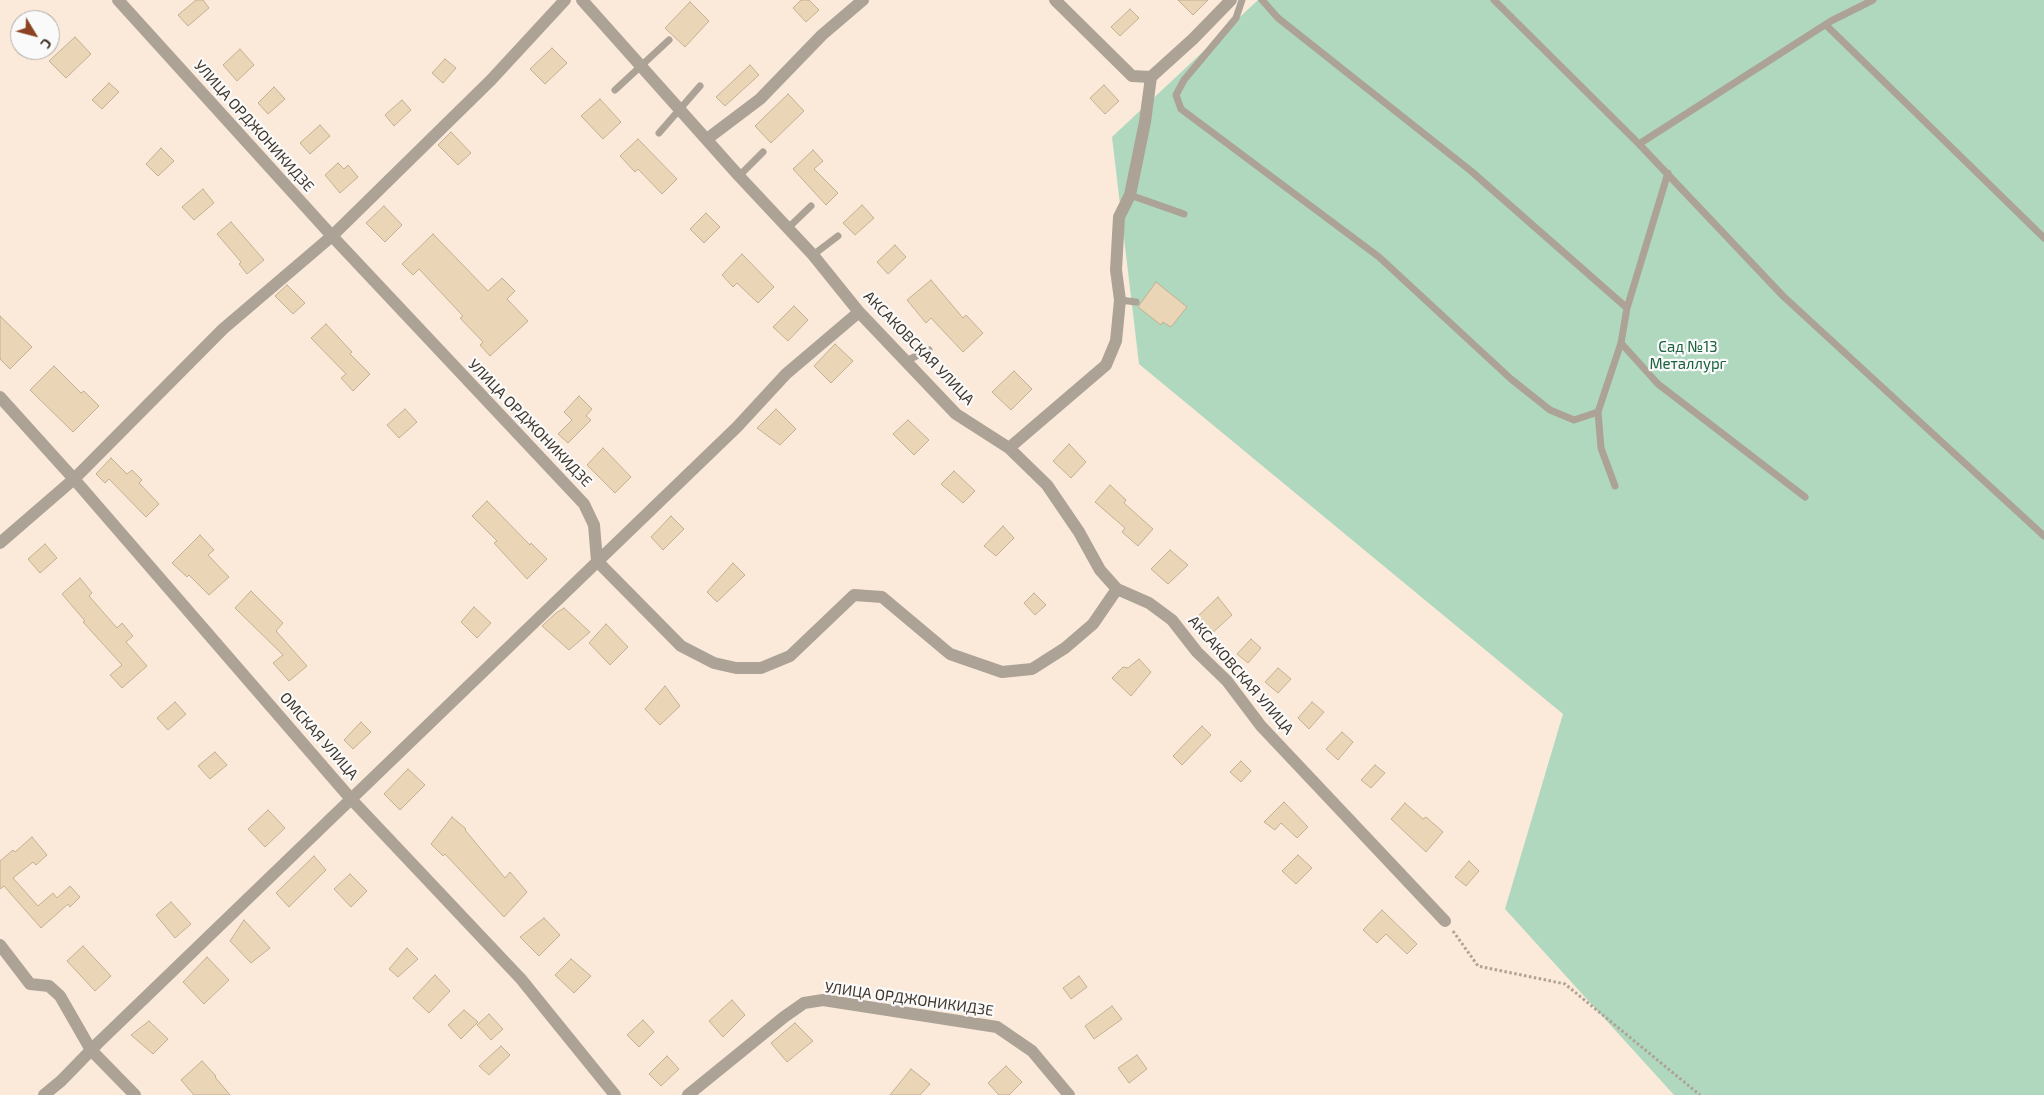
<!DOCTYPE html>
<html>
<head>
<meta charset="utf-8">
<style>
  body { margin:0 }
  #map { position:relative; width:2044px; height:1095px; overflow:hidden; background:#fbeada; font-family:"Exo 2",sans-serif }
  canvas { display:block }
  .north { position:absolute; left:10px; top:10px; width:50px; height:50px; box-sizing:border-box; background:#fafafa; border:1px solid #afaba7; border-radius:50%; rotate:127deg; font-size:14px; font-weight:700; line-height:20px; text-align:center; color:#3f352a }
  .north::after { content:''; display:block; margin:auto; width:18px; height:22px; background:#8b4323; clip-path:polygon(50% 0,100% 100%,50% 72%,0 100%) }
</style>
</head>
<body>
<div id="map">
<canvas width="2044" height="1095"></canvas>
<div class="north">С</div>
</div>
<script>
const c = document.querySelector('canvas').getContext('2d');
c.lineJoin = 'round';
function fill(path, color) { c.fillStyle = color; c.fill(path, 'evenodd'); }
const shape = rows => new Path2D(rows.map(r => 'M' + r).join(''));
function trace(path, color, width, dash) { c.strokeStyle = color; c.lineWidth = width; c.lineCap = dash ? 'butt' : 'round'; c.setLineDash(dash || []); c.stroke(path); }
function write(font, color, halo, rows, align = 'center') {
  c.font = font + ' "Exo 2",sans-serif'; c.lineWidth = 4.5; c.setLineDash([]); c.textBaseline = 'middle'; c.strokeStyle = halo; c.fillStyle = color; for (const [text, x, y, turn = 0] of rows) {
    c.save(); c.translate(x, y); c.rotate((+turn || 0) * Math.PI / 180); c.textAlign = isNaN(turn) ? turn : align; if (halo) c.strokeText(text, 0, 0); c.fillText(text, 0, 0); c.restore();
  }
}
fill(shape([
  [1258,0,2044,0,2044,1095,1674,1095,1505,909,1563,714,1139,364,1112,137]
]), '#afd8be');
const building = shape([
  [196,0,203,0,209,8,188,26,178,15,196,0],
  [801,0,809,0,819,10,806,22,793,8,801,0],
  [1178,0,1208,0,1193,15,1178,0],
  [690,2,709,21,685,47,665,28,690,2],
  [1130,9,1139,18,1120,36,1111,27,1130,9],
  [75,37,91,54,66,78,49,61,75,37],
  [552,48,567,63,545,84,530,69,552,48],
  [240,49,254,65,237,81,223,65,240,49],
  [445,59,456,68,443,83,432,73,445,59],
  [750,65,759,75,725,106,716,97,750,65],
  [109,83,119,92,102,109,92,100,109,83],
  [1104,85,1119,101,1105,114,1090,98,1104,85],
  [274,87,285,99,268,114,258,103,274,87],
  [788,94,804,111,771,143,755,126,788,94],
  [600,99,621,122,603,139,581,116,600,99],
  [402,100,411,110,394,126,385,115,402,100],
  [320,125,330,136,310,154,300,143,320,125],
  [451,132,471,153,458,165,438,145,451,132],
  [638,139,677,179,662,194,638,169,635,172,620,156,638,139],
  [161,148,174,161,158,176,146,164,161,148],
  [813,150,823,161,814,169,838,193,826,205,793,169,813,150],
  [338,163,344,169,348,165,358,177,340,193,325,175,338,163],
  [203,189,214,203,194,220,182,207,203,189],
  [862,205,874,218,855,235,843,223,862,205],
  [384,206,402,225,385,242,366,223,384,206],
  [706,213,720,227,704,243,690,229,706,213],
  [231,222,264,260,247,274,239,264,241,262,217,234,231,222],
  [433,234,488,291,502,278,515,291,507,299,528,321,490,356,480,345,483,342,460,318,463,316,419,269,413,275,402,264,433,234],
  [895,245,906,257,888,274,877,262,895,245],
  [742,254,774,287,758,303,737,283,733,287,722,275,742,254],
  [931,280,963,318,966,315,983,333,963,352,931,318,926,323,907,300,931,280],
  [1156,282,1187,307,1171,327,1163,322,1161,325,1138,307,1156,282],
  [287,285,305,303,293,314,275,296,287,285],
  [794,306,808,320,788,341,773,327,794,306],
  [0,316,32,347,10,369,0,359,0,316],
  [326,324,352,352,350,354,370,374,353,391,341,378,346,374,311,338,326,324],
  [835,344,853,361,831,383,814,366,835,344],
  [54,366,81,393,84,391,99,406,73,432,30,390,54,366],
  [1014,371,1032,389,1011,410,992,392,1014,371],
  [579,396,592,409,586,416,591,420,568,443,558,434,572,420,564,412,579,396],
  [405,409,417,422,399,438,387,425,405,409],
  [776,409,796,429,780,445,757,428,776,409],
  [908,420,929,440,914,455,893,434,908,420],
  [1069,444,1086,462,1071,478,1053,461,1069,444],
  [603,448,631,477,615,493,587,465,603,448],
  [111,458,127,474,132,470,142,480,139,483,159,504,146,517,109,479,105,483,96,474,111,458],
  [954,471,975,491,963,503,941,484,954,471],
  [1110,485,1126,500,1124,503,1153,529,1138,546,1122,532,1125,528,1095,502,1110,485],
  [487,501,530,545,531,543,547,559,527,579,494,543,497,541,472,516,487,501],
  [671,516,684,529,663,550,651,537,671,516],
  [1003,526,1014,538,996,556,984,546,1003,526],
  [200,535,214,550,208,555,229,577,209,595,189,575,187,577,172,563,200,535],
  [45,544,57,558,40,573,28,559,45,544],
  [1170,550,1188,565,1168,584,1151,569,1170,550],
  [733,563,745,575,717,602,707,592,733,563],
  [80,578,92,593,89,596,117,628,122,623,133,636,126,642,147,666,122,688,110,675,122,665,83,622,85,621,62,594,80,578],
  [251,591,283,623,276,631,307,666,289,681,273,663,283,655,235,608,251,591],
  [1034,593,1046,605,1035,615,1024,603,1034,593],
  [1218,597,1232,615,1210,635,1194,620,1218,597],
  [474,607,491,623,477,638,461,622,474,607],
  [564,608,590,632,569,650,542,626,556,613,564,608],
  [606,624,628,647,610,665,589,643,606,624],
  [1251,639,1261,648,1248,663,1237,654,1251,639],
  [1139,659,1151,672,1131,696,1112,678,1123,667,1128,668,1139,659],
  [1278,668,1291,679,1278,693,1265,682,1278,668],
  [665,686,680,706,660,725,645,709,665,686],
  [175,702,186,714,168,730,157,718,175,702],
  [1312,702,1324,712,1309,729,1298,718,1312,702],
  [361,722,371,732,353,749,344,740,361,722],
  [1202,726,1211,735,1182,765,1173,756,1202,726],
  [1342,732,1353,742,1338,760,1326,749,1342,732],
  [215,752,227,765,210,779,198,766,215,752],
  [1241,761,1251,771,1241,782,1230,772,1241,761],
  [1375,765,1385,773,1371,788,1361,780,1375,765],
  [408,769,425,785,400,810,384,794,408,769],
  [1284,802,1308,827,1297,838,1281,823,1275,830,1264,822,1284,802],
  [1405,803,1423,819,1426,817,1443,832,1426,852,1391,819,1405,803],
  [268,810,285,828,265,847,248,829,268,810],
  [452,817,466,829,465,830,505,878,510,872,527,892,504,917,445,854,443,856,431,844,452,817],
  [32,837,47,855,36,865,33,862,13,878,38,906,53,893,57,898,70,886,80,897,70,907,68,904,41,928,4,886,0,889,0,861,13,850,15,852,32,837],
  [1298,855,1312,868,1296,884,1282,871,1298,855],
  [314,856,326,870,289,907,276,893,314,856],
  [1469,861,1479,871,1466,886,1455,877,1469,861],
  [350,874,367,891,351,907,334,889,350,874],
  [171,902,191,924,175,938,156,915,171,902],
  [1382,910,1417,944,1407,954,1386,934,1377,943,1363,930,1382,910],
  [544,918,560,935,539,956,520,937,544,918],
  [244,920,270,948,251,963,230,941,244,920],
  [83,946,111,976,95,991,67,961,83,946],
  [407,948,418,959,398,977,389,969,407,948],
  [207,957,229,980,204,1004,183,982,207,957],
  [571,959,591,976,574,993,555,975,571,959],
  [435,975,450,991,429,1013,413,998,435,975],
  [1079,976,1087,987,1071,999,1063,988,1079,976],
  [732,1000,745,1015,723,1037,709,1021,732,1000],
  [1112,1006,1122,1019,1094,1039,1085,1026,1112,1006],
  [464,1010,478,1022,461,1039,448,1025,464,1010],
  [489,1014,503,1029,491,1040,477,1025,489,1014],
  [643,1020,654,1032,639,1047,627,1035,643,1020],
  [149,1021,168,1039,153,1054,131,1035,149,1021],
  [795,1023,813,1041,787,1062,771,1043,795,1023],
  [501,1046,510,1055,489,1075,479,1066,501,1046],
  [1137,1055,1147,1069,1129,1083,1118,1068,1137,1055],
  [667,1056,679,1069,661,1086,649,1074,667,1056],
  [202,1061,216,1076,215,1077,230,1095,194,1095,181,1080,202,1061],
  [1006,1066,1022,1082,1009,1095,999,1095,988,1083,1006,1066],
  [911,1069,930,1084,920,1095,890,1095,911,1069]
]);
fill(building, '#ebd5b7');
trace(building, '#c5af92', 1);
trace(shape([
  [1453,931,1478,966,1565,984,1700,1095]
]), '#afa193', 3, [2.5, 2.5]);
trace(shape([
  [1242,0,1236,18,1184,80,1176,95,1181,109,1379,257,1511,379,1550,410,1574,420,1598,412],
  [1262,0,1278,18,1471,171,1627,308],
  [1494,0,1639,144,1783,296,2044,536],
  [1826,25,2044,238],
  [615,90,669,40],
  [659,133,700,86],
  [1639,144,1831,21,1873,0],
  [739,176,763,152],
  [1130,195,1184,214],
  [788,228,811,206],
  [813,255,838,236],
  [1120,300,1136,302],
  [1621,343,1658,384,1805,497],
  [906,361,929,350],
  [1615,486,1601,448,1598,412,1621,343,1627,308,1668,173]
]), '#aca296', 7);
trace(shape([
  [118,0,332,236,584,504,594,525,597,561,681,646,714,663,736,668,761,668,790,656,854,595,882,597,950,654,1002,672,1032,669,1065,648,1093,624,1117,589],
  [582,0,739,176,813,255,859,312,956,414,1009,448,1047,485,1079,532,1100,570,1117,589,1149,603,1172,620,1197,652,1227,681,1261,726,1445,921],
  [1055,0,1132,76,1151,77],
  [707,139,760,99,822,35,863,0],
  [0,397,74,479,351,799,521,979,615,1095],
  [1009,448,1106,365,1116,341,1120,300,1116,270,1119,217,1130,195,1145,122,1151,77,1193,39,1231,0],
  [0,543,74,479,223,329,332,236,491,80,565,0],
  [0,945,30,984,49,986,60,996,91,1050,135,1095],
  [44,1095,61,1081,98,1043,737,427,786,374,859,312],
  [688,1095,784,1017,804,1003,823,1000,997,1027,1032,1051,1069,1095]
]), '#aca296', 12);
write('15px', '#3f352a', '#fafafa', [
  ["УЛИЦА ОРДЖОНИКИДЗЕ",254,126,48],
  ["АКСАКОВСКАЯ УЛИЦА",919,348,46],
  ["УЛИЦА ОРДЖОНИКИДЗЕ",530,423,46],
  ["АКСАКОВСКАЯ УЛИЦА",1241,675,49],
  ["ОМСКАЯ УЛИЦА",319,736,49],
  ["УЛИЦА ОРДЖОНИКИДЗЕ",909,999,8]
]);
write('15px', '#1b623e', '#fafafa', [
  ["Сад №13",1688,347],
  ["Металлург",1688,364]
]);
</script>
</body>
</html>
